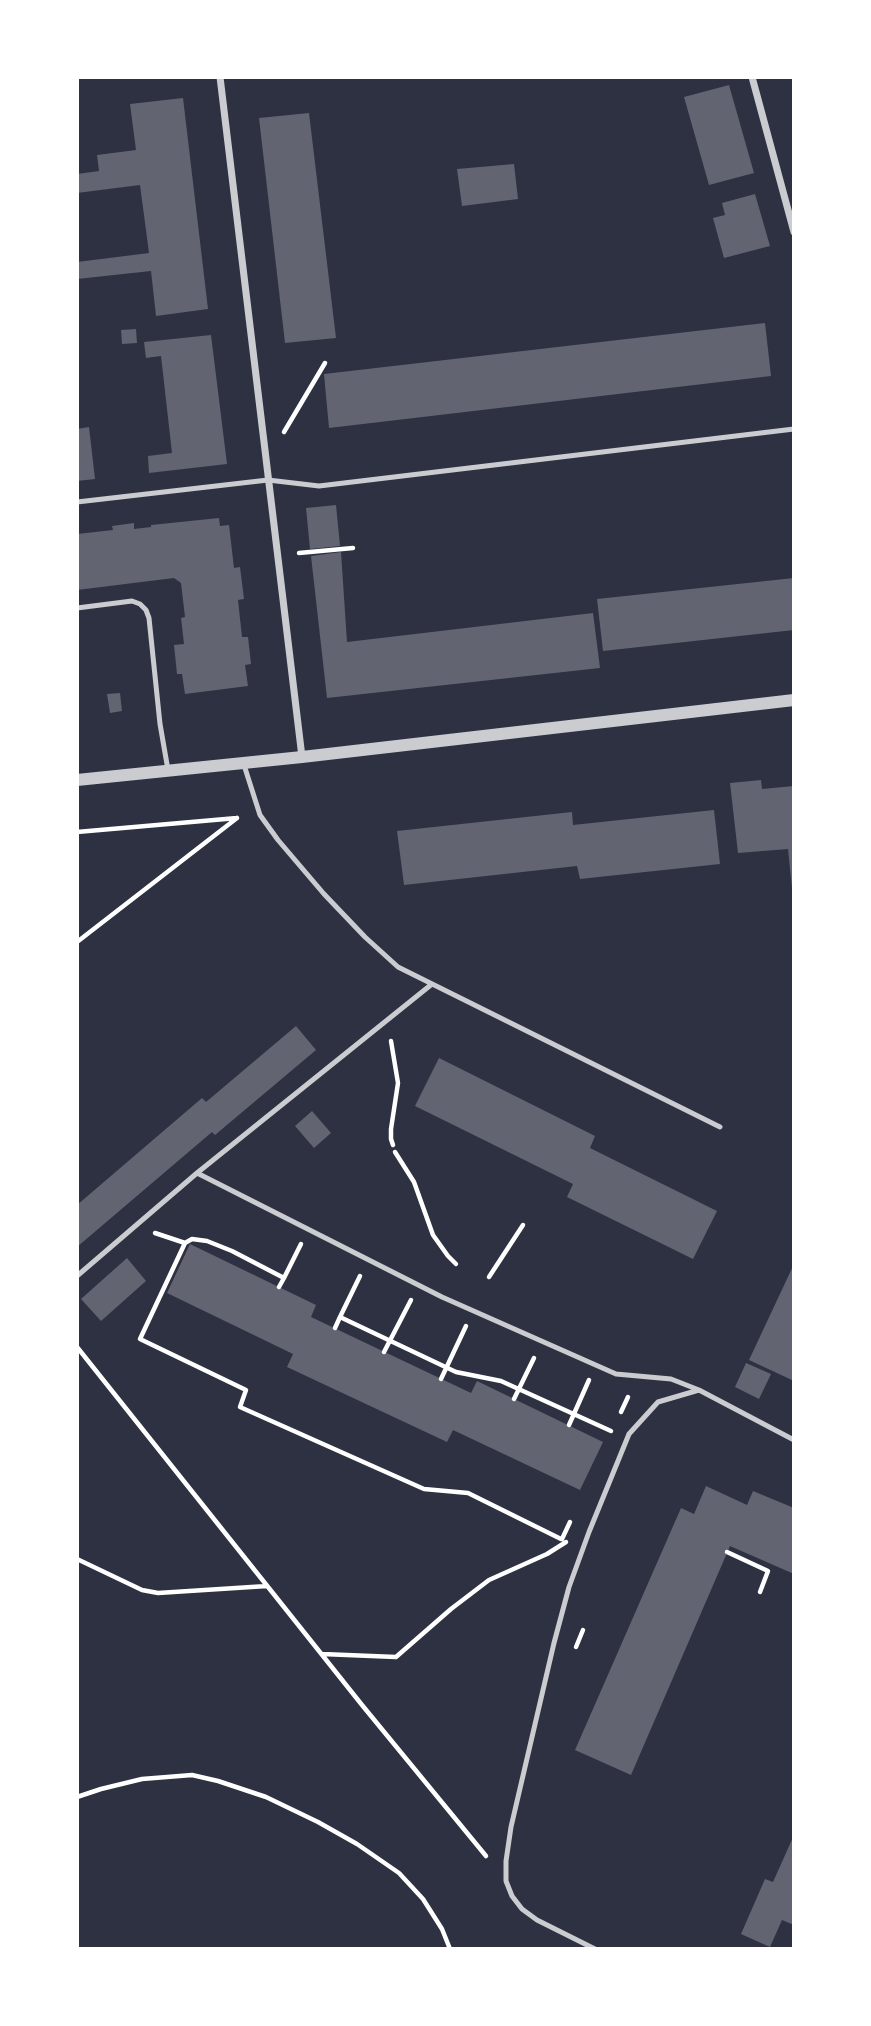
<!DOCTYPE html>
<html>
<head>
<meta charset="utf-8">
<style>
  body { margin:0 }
  #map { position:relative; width:871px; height:2026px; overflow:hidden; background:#2d3142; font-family:"IBM Plex Sans",sans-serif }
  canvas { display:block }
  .frame { position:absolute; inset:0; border:79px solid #fff; pointer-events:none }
</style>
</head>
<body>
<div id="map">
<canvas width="871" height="2026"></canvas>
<div class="frame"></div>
</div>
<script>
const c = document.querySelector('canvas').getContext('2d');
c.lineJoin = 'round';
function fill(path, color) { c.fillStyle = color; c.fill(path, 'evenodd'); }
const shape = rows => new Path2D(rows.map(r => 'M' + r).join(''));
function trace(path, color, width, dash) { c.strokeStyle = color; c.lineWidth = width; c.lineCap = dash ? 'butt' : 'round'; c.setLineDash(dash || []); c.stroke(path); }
fill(shape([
  [729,85,754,173,709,185,684,97],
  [183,98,208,309,156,316,151,271,77,279,77,262,149,253,140,185,77,193,77,174,99,171,97,155,136,150,130,104],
  [309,113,336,338,285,343,259,118],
  [514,164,518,199,462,206,457,169],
  [755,194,770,246,724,258,713,218,725,215,722,203],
  [765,323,771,376,329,428,324,374],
  [136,329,137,343,122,344,121,330],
  [211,335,227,464,149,473,148,456,172,453,161,356,146,358,144,342],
  [89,427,95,479,77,481,77,429],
  [336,505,340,546,310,549,306,508],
  [219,518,220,526,229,525,234,568,240,567,244,599,238,600,242,637,248,637,251,664,245,665,248,686,185,694,182,674,177,674,174,645,184,644,181,618,185,617,181,583,174,578,77,590,77,534,113,530,112,526,134,523,134,529,151,527,151,525],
  [341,552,347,642,593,613,600,668,327,698,311,556],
  [794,578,794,630,603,651,597,599],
  [120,693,122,711,110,713,107,694],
  [761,780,762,789,794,786,794,888,792,888,788,849,738,853,730,783],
  [714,810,720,864,580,879,577,866,404,885,397,831,572,812,573,825],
  [296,1026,316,1050,215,1135,212,1132,77,1247,77,1205,202,1098,206,1102],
  [439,1058,595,1136,590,1148,717,1211,693,1259,567,1197,573,1184,415,1106],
  [312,1111,331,1133,314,1148,295,1126],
  [190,1244,316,1305,311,1317,471,1393,477,1381,603,1442,580,1490,453,1430,447,1442,287,1367,293,1354,167,1293],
  [127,1258,146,1281,101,1321,81,1299],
  [794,1264,794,1381,749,1360],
  [746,1363,771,1374,759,1399,735,1387],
  [706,1486,747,1505,753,1491,794,1508,794,1574,730,1546,631,1775,575,1750,681,1508,694,1514],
  [794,1835,794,1925,782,1920,770,1947,741,1934,765,1879,773,1882]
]), '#626471');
trace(shape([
  [284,432,325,363],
  [299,553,353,548],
  [77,832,237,818],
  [77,942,237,818],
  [391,1041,398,1083,391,1129,391,1139,393,1145],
  [395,1152,414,1182,433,1235,448,1256,456,1264],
  [155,1233,185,1243,140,1339,246,1390,240,1407,424,1489,468,1493,561,1539],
  [185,1243,192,1239,207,1241,232,1251,284,1278,301,1244],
  [360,1276,340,1317,456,1372,501,1381,611,1431],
  [489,1277,523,1225],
  [279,1287,284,1278],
  [335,1328,340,1317],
  [77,1347,362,1705,486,1856],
  [384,1352,411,1300],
  [441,1379,466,1326],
  [514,1399,534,1358],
  [621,1412,628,1397],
  [569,1425,589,1380],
  [562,1539,570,1522],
  [727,1552,768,1571,760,1592],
  [77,1559,142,1590,158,1593,267,1586],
  [576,1647,583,1630],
  [322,1654,396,1657,451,1609,489,1580,547,1554,566,1542],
  [77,1797,101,1789,142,1779,192,1775,218,1781,266,1797,318,1822,357,1844,399,1873,423,1899,442,1929,450,1949]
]), '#fff', 4.5);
trace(shape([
  [77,502,268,480,319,486,794,429],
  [77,608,132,601,140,604,146,610,149,618,160,724,168,770],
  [244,765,260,815,278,840,324,894,365,937,398,967,720,1127],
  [197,1173,442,1297,616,1374,671,1379,699,1390,794,1440],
  [77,1276,197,1173,432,984],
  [595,1949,537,1920,522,1909,512,1896,506,1881,506,1861,511,1827,554,1643,569,1587,589,1532,629,1434,658,1402,699,1390]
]), '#caccd0', 5);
trace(shape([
  [220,77,302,757],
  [752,77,794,232]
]), '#caccd0', 7);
trace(shape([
  [77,780,302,757,794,700]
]), '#caccd0', 12);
</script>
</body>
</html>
